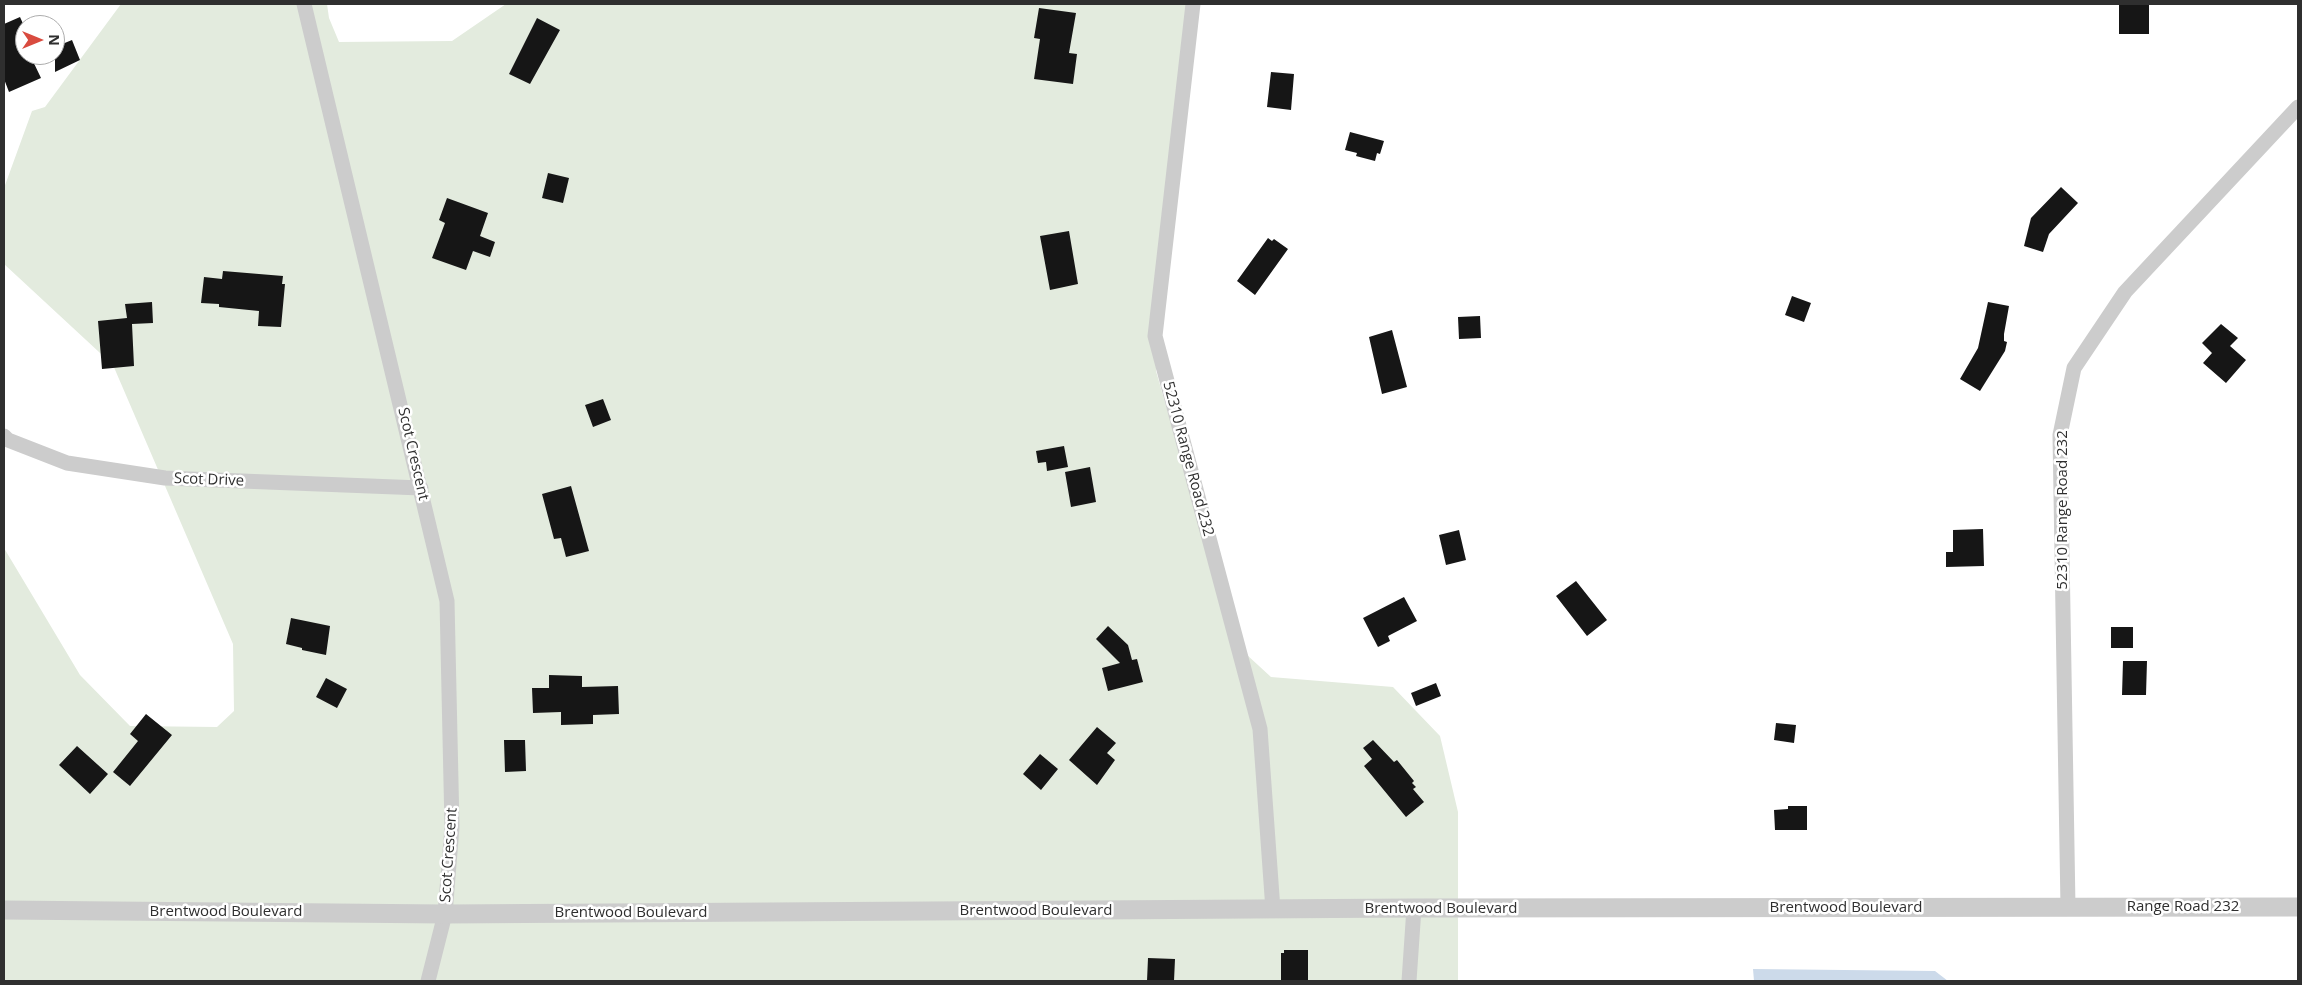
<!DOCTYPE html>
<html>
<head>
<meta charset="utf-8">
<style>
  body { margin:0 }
  #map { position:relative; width:2302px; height:985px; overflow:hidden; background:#fff; font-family:"Open Sans",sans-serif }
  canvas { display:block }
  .frame { position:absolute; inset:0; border:5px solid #2f2f2f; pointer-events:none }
  .north { position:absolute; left:15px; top:15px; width:50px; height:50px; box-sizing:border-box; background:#fff; border:1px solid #acacac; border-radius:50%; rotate:90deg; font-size:14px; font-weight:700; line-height:20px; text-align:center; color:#2f2f2f }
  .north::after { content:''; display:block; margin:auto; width:18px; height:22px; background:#d94b3f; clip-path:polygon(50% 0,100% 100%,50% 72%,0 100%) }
</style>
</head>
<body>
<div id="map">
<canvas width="2302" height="985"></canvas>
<div class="frame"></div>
<div class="north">N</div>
</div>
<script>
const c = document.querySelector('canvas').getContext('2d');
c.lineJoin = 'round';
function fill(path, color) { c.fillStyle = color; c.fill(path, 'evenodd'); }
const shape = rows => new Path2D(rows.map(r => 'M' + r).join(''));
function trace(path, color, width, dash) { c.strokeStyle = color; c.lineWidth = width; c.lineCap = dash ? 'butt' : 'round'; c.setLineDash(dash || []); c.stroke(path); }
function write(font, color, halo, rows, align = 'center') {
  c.font = font + ' "Open Sans",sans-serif'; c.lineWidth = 5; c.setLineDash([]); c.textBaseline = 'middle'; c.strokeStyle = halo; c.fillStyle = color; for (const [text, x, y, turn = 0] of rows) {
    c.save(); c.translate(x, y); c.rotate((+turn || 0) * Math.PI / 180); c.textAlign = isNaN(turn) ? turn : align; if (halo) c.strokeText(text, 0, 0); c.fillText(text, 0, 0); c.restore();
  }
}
fill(shape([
  [121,4,327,4,329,18,339,42,452,41,506,4,1192,4,1156,371,1234,643,1271,677,1393,687,1440,736,1458,812,1458,981,4,981,4,548,80,675,130,726,217,727,234,711,233,644,113,365,4,264,4,188,32,111,45,107]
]), '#e3ebde');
fill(shape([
  [1753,969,1935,971,1948,981,1754,981]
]), '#ccdaea');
fill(shape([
  [2119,4,2149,4,2149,34,2119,34],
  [1039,8,1076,13,1069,53,1077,54,1073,84,1034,79,1040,39,1034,38],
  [20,17,25,28,25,55,30,55,41,78,9,92,4,79,4,24],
  [537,18,560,30,530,84,509,74],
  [72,40,80,60,55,72,55,47],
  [1271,72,1294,74,1291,110,1267,107],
  [1350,132,1384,141,1380,154,1377,153,1375,161,1356,156,1357,153,1345,150],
  [548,173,569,178,563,203,542,198],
  [2061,187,2078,203,2049,234,2043,252,2024,246,2031,218],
  [447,198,488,213,480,236,495,242,490,257,473,251,466,270,432,258,445,223,439,220],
  [1069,231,1078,284,1050,290,1040,236],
  [1268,238,1272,241,1274,239,1288,249,1255,295,1237,281],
  [223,271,283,276,282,284,285,284,281,327,258,326,259,311,219,307,219,304,201,303,204,277,222,279],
  [1792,296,1811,303,1804,322,1785,315],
  [152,302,153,323,132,324,134,366,102,369,98,321,127,318,125,304],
  [1988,302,2009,306,2004,334,2004,341,2007,342,2005,351,1980,391,1960,379,1978,348],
  [1480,316,1481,338,1459,339,1458,317],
  [2221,324,2238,338,2230,346,2246,360,2226,383,2203,363,2212,353,2202,343],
  [1392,330,1407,387,1382,394,1369,337],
  [603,399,611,420,593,427,585,405],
  [1064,446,1068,467,1047,471,1046,462,1038,463,1036,451],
  [1090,467,1096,502,1071,507,1065,472],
  [571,486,589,551,566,557,561,538,554,539,542,494],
  [1983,529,1984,566,1946,567,1946,552,1953,552,1953,530],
  [1459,530,1466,560,1446,565,1439,535],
  [1576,581,1607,620,1587,636,1556,596],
  [1404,597,1417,621,1388,636,1390,641,1378,647,1363,618],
  [291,618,330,626,326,655,302,650,302,648,286,644],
  [1108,626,1128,645,1132,660,1137,659,1143,682,1108,691,1102,668,1120,663,1096,639],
  [2111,627,2133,627,2133,648,2111,648],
  [2123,661,2147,661,2146,695,2122,695],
  [549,675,582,676,582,687,618,686,619,714,593,715,593,724,561,725,561,712,533,713,532,688,549,688],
  [326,678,347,689,337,708,316,697],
  [1436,683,1441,696,1416,706,1411,693],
  [146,714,172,735,130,786,113,772,138,741,130,734],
  [1776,723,1796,725,1794,743,1774,740],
  [1097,727,1116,743,1107,753,1115,760,1097,785,1069,760],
  [504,740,525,740,526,771,505,772],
  [1373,740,1394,762,1397,760,1414,781,1412,783,1416,787,1413,789,1424,802,1406,817,1364,766,1372,759,1363,748],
  [77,746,108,774,90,794,59,765],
  [1040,754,1058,769,1041,790,1023,774],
  [1788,806,1807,806,1807,830,1775,830,1774,810,1788,809],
  [1284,950,1308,950,1308,981,1281,981,1281,953,1284,953],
  [1148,958,1175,959,1174,981,1147,981]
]), '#161616');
trace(shape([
  [304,4,447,601,452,827,445,914,428,981],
  [1193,4,1155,336,1260,729,1273,910],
  [4,436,8,440,67,463,165,478,421,488],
  [2068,907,2060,435,2074,368,2125,292,2298,107],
  [1409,981,1414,908]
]), '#ccc', 15);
trace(shape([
  [4,910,445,914,1414,908,2298,907]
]), '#ccc', 19);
write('15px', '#2f2f2f', '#fff', [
  ["Scot Crescent",413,454,77],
  ["52310 Range Road 232",1188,459,75],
  ["Scot Drive",209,480,2],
  ["52310 Range Road 232",2063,510,-90],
  ["Scot Crescent",449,855,-86],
  ["Range Road 232",2183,907],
  ["Brentwood Boulevard",1846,908],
  ["Brentwood Boulevard",1441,909],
  ["Brentwood Boulevard",1036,911],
  ["Brentwood Boulevard",226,912],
  ["Brentwood Boulevard",631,913]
]);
</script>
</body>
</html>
